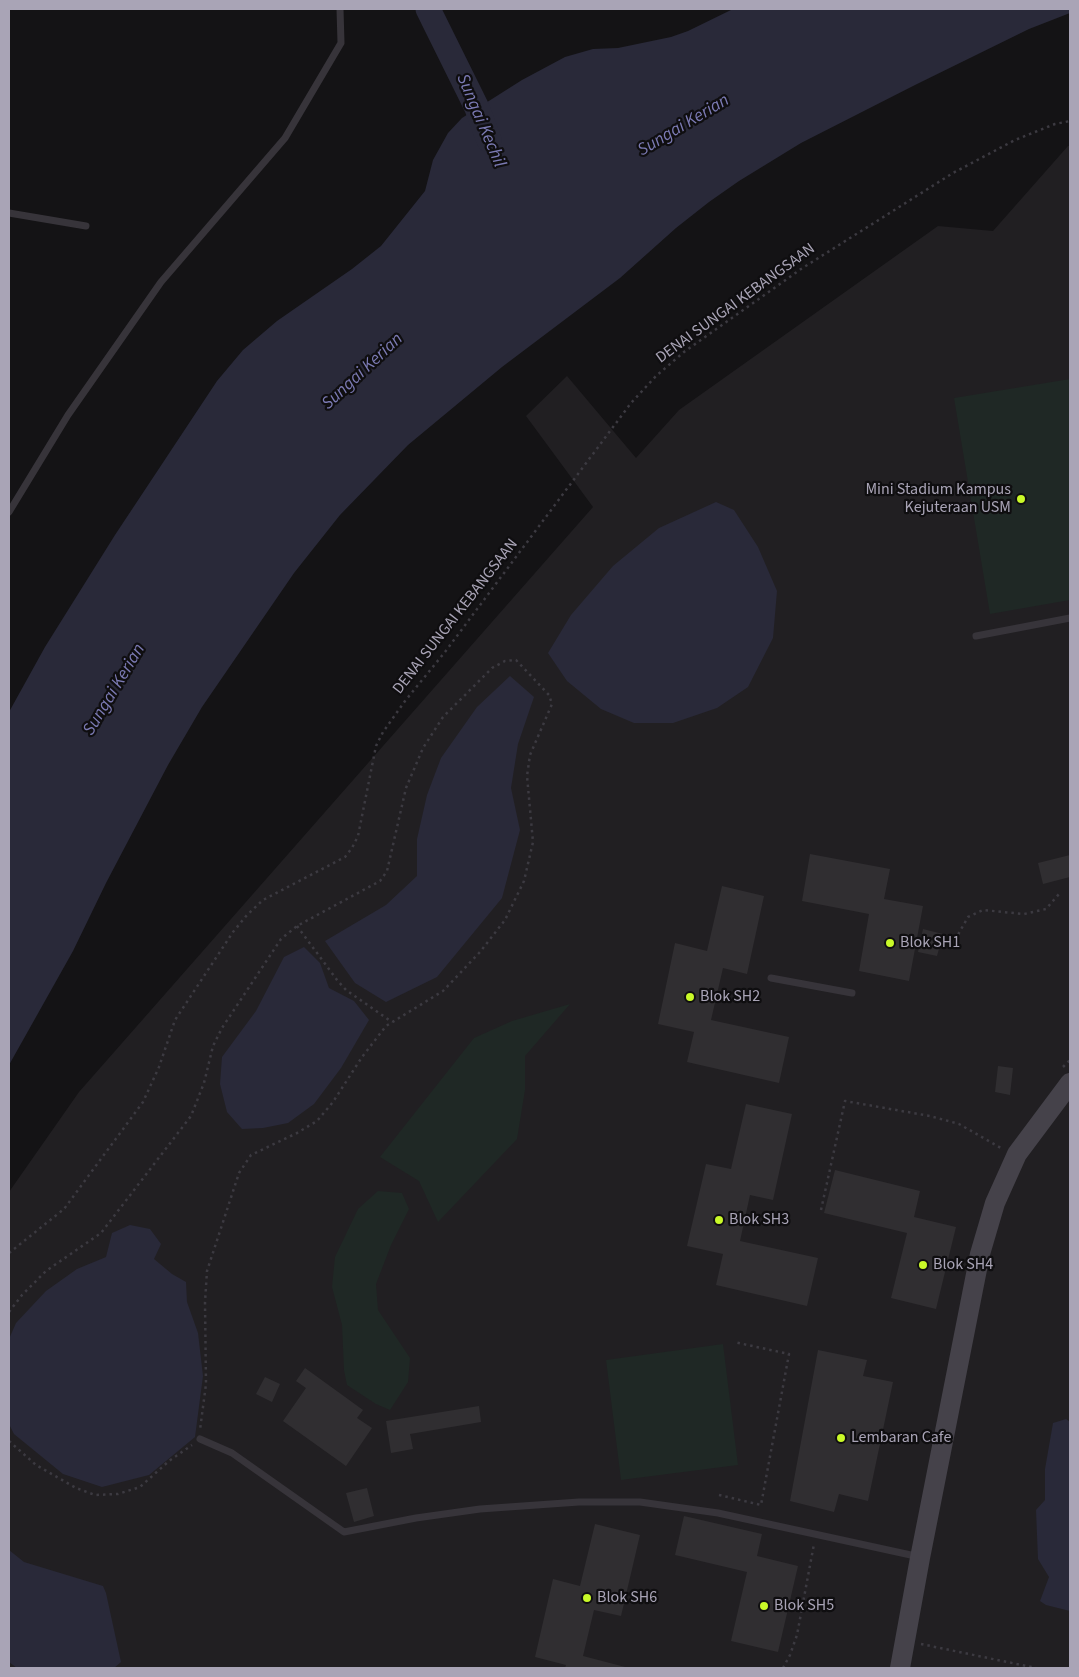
<!DOCTYPE html>
<html>
<head>
<meta charset="utf-8">
<style>
  body { margin:0 }
  #map { position:relative; width:1079px; height:1677px; overflow:hidden; background:#141315; font-family:"Source Sans 3",sans-serif }
  canvas { display:block }
  .frame { position:absolute; inset:0; border:10px solid #a9a4b6; pointer-events:none }
</style>
</head>
<body>
<div id="map">
<canvas width="1079" height="1677"></canvas>
<div class="frame"></div>
</div>
<script>
const c = document.querySelector('canvas').getContext('2d');
c.lineJoin = 'round';
function fill(path, color) { c.fillStyle = color; c.fill(path, 'evenodd'); }
const shape = rows => new Path2D(rows.map(r => 'M' + r).join(''));
function trace(path, color, width, dash) { c.strokeStyle = color; c.lineWidth = width; c.lineCap = dash ? 'butt' : 'round'; c.setLineDash(dash || []); c.stroke(path); }
function write(font, color, halo, rows, align = 'center') {
  c.font = font + ' "Source Sans 3",sans-serif'; c.lineWidth = 4.5; c.setLineDash([]); c.textBaseline = 'middle'; c.strokeStyle = halo; c.fillStyle = color; for (const [text, x, y, turn = 0] of rows) {
    c.save(); c.translate(x, y); c.rotate((+turn || 0) * Math.PI / 180); c.textAlign = isNaN(turn) ? turn : align; if (halo) c.strokeText(text, 0, 0); c.fillText(text, 0, 0); c.restore();
  }
}
fill(shape([
  [1068,146,1070,146,1070,1668,9,1668,9,1192,79,1092,593,507,526,416,567,376,636,458,679,410,938,226,993,231]
]), '#211f22');
fill(shape([
  [1070,379,1070,600,990,614,954,398],
  [570,1004,525,1056,525,1090,517,1139,438,1222,419,1181,380,1157,474,1038,512,1021],
  [378,1191,402,1193,409,1209,391,1245,376,1284,378,1310,410,1358,408,1382,390,1410,376,1404,347,1385,344,1370,342,1325,332,1287,335,1257,358,1209],
  [723,1344,738,1465,621,1480,606,1360]
]), '#1f2825');
fill(shape([
  [733,9,1070,9,1070,13,1029,29,915,85,801,143,739,181,709,202,676,228,620,278,502,367,408,445,340,515,294,573,202,707,168,765,106,883,73,951,9,1065,9,712,45,647,115,535,217,381,243,350,277,321,352,269,381,246,425,191,433,160,448,133,462,118,522,80,565,57,593,49,618,48,671,37,688,31],
  [716,502,734,510,758,547,777,591,773,638,748,687,717,708,673,723,634,723,601,709,567,681,548,653,571,615,613,566,659,528],
  [510,676,534,697,518,744,511,788,520,830,502,898,437,977,386,1002,355,983,325,941,386,905,417,876,417,839,427,795,441,758,477,707],
  [304,947,320,963,329,988,354,1001,369,1020,341,1068,314,1104,288,1123,263,1128,242,1129,227,1112,220,1084,222,1057,256,1011,284,957],
  [130,1225,150,1229,161,1244,154,1259,172,1274,186,1282,187,1302,198,1333,203,1376,195,1437,149,1475,102,1487,63,1474,14,1434,9,1424,9,1339,16,1323,46,1291,77,1269,106,1257,112,1233],
  [1066,1419,1070,1422,1070,1611,1046,1605,1040,1601,1049,1577,1038,1559,1036,1510,1045,1500,1045,1469,1053,1423],
  [9,1550,24,1562,103,1586,106,1593,121,1662,114,1668,17,1668,9,1662]
]), '#292939');
trace(shape([
  [428,9,477,108,489,140]
]), '#292939', 25);
fill(shape([
  [810,854,890,869,884,899,923,906,909,981,859,971,869,914,802,901],
  [1070,855,1070,877,1043,884,1038,863],
  [722,886,764,896,747,974,723,968,711,1020,789,1037,779,1083,687,1062,694,1032,658,1024,675,943,707,951],
  [923,929,943,934,937,956,918,952],
  [998,1066,1013,1068,1010,1095,995,1092],
  [746,1104,792,1114,773,1200,750,1195,740,1241,818,1258,807,1306,716,1285,723,1254,687,1246,706,1164,731,1169],
  [835,1170,920,1191,914,1217,956,1227,936,1309,891,1298,907,1233,824,1213],
  [818,1350,867,1360,863,1376,893,1382,868,1501,839,1494,834,1512,790,1501],
  [305,1368,363,1410,357,1418,372,1428,346,1466,283,1421,306,1388,296,1381],
  [265,1377,280,1384,272,1402,256,1394],
  [479,1406,481,1422,410,1434,413,1449,391,1453,386,1421],
  [367,1488,374,1516,354,1522,346,1493],
  [684,1516,762,1534,757,1556,798,1566,778,1652,731,1641,747,1572,675,1555],
  [595,1524,640,1535,621,1616,594,1610,583,1656,629,1668,565,1668,566,1665,535,1657,553,1579,580,1586]
]), '#302e31');
trace(shape([
  [297,926,337,980,346,990,392,1022],
  [955,940,968,917,983,910,1024,914,1046,909,1059,894],
  [1063,1067,1070,1060],
  [821,1210,845,1101,930,1116,959,1124,1001,1148],
  [9,1253,64,1209,143,1102,159,1067,175,1020,233,932,247,915,263,900,345,857,352,848,358,836,376,746,383,732,405,701,445,652,631,403,656,376,684,352,801,269,953,173,1015,140,1055,124,1070,121],
  [9,1312,22,1295,46,1271,101,1233,191,1116,204,1083,213,1046,222,1028,281,939,297,926,380,881,387,871,406,788,423,748,443,717,492,668,505,661,516,660,549,695,552,704,530,755,527,776,533,842,524,881,505,920,480,952,443,991,386,1026,362,1057,333,1102,317,1121,297,1133,251,1155,239,1173,207,1271,205,1302,206,1384,200,1430],
  [9,1441,36,1465,76,1488,95,1495,118,1494,140,1487,169,1461,192,1445],
  [719,1495,761,1505,789,1354,734,1342],
  [921,1644,1036,1668],
  [783,1668,790,1655,797,1635,814,1544]
]), '#3c3a41', 2.5, [2.5, 4]);
trace(shape([
  [9,213,86,226],
  [9,512,68,415,161,282,285,138,341,43,340,9],
  [976,636,1070,618],
  [771,978,852,993],
  [200,1439,232,1453,344,1532,416,1518,480,1509,579,1502,640,1502,718,1513,920,1557]
]), '#37343a', 7);
trace(shape([
  [900,1668,920,1558,980,1254,995,1203,1017,1154,1070,1083]
]), '#45424a', 20);
for (const [x, y, r, color] of [
  [1021,499,5,"#c9f928"],
  [890,943,5,"#c9f928"],
  [690,997,5,"#c9f928"],
  [719,1220,5,"#c9f928"],
  [923,1265,5,"#c9f928"],
  [841,1438,5,"#c9f928"],
  [587,1598,5,"#c9f928"],
  [764,1606,5,"#c9f928"]
]) { const dot = new Path2D(); dot.arc(x, y, r, 0, 2 * Math.PI); c.fillStyle = color; c.fill(dot); trace(dot, '#0f0e10', 2); }
write('16px', '#a9a4b6', '#0f0e10', [
  ["DENAI SUNGAI KEBANGSAAN",736,304,-36],
  ["DENAI SUNGAI KEBANGSAAN",456,617,-52]
]);
write('16px', '#a9a4b6', '#0f0e10', [
  ["Mini Stadium Kampus",1011,490,"right"],
  ["Kejuteraan USM",1011,508,"right"],
  ["Blok SH1",900,943],
  ["Blok SH2",700,997],
  ["Blok SH3",729,1220],
  ["Blok SH4",933,1265],
  ["Lembaran Cafe",851,1438],
  ["Blok SH6",597,1598],
  ["Blok SH5",774,1606]
], 'left');
write('italic 18px', '#7b7ab3', '#0f0e10', [
  ["Sungai Kechil",480,121,67],
  ["Sungai Kerian",684,126,-31],
  ["Sungai Kerian",363,372,-43],
  ["Sungai Kerian",115,690,-59]
]);
</script>
</body>
</html>
